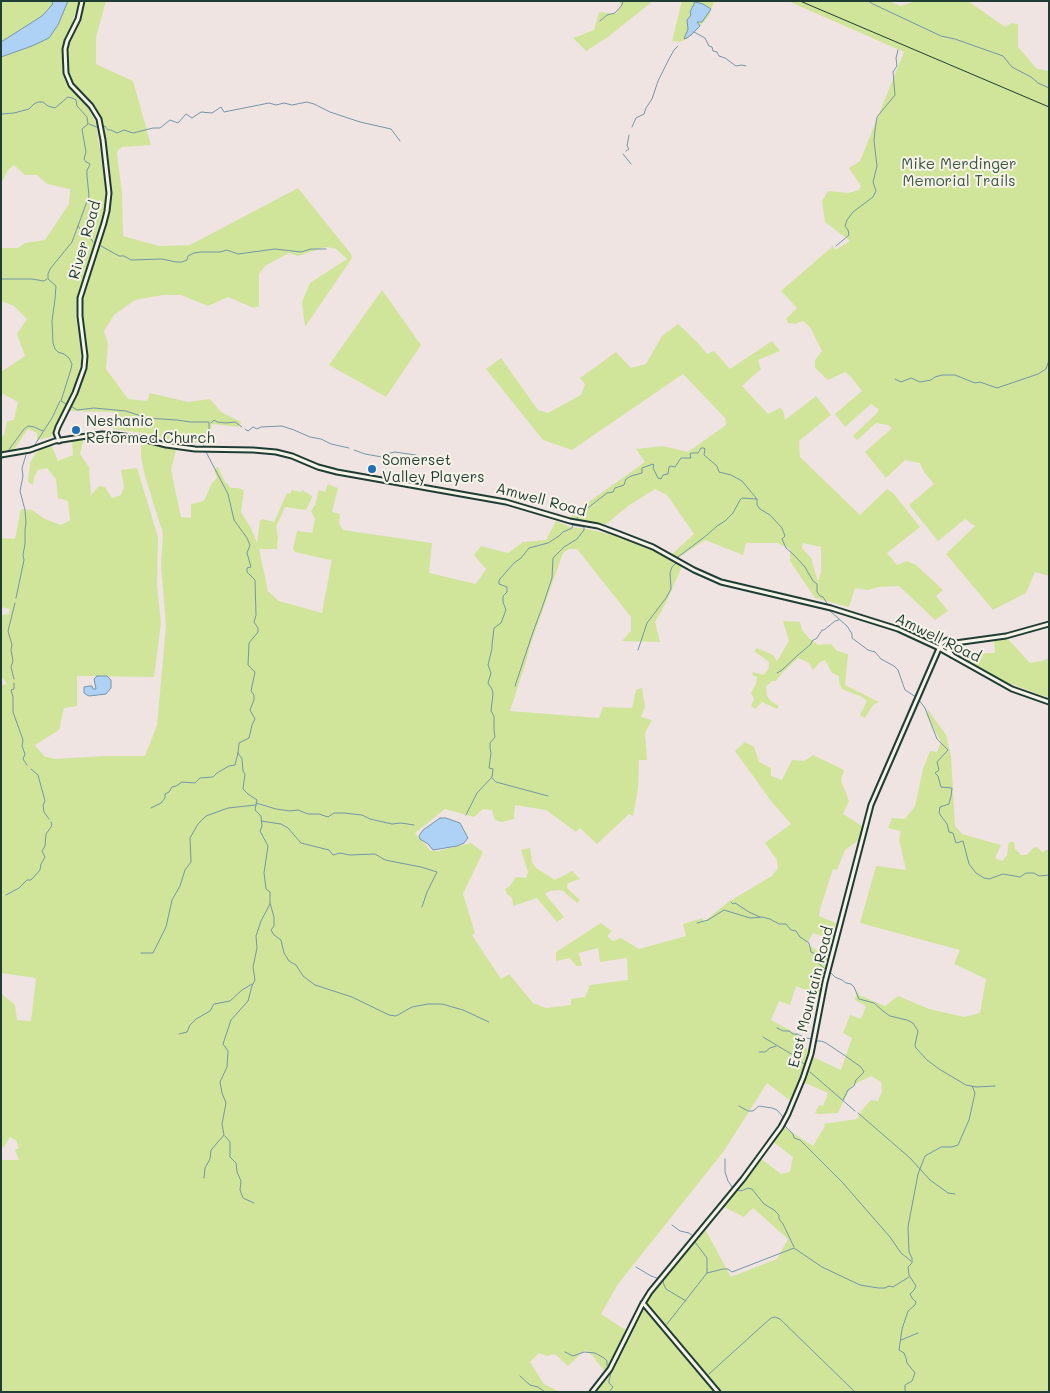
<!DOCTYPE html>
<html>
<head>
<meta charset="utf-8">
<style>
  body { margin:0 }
  #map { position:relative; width:1050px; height:1393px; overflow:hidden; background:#efe4e2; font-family:Mali,sans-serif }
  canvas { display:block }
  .frame { position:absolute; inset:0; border:2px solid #1f3d34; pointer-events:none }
</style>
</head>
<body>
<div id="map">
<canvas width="1050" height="1393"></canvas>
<div class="frame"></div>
</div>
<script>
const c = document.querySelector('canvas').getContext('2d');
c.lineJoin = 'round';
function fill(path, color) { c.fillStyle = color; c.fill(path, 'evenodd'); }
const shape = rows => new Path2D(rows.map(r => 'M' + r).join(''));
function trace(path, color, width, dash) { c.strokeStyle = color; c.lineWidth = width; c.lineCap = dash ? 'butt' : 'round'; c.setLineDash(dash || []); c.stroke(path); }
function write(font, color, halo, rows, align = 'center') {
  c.font = font + ' Mali,sans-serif'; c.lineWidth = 4; c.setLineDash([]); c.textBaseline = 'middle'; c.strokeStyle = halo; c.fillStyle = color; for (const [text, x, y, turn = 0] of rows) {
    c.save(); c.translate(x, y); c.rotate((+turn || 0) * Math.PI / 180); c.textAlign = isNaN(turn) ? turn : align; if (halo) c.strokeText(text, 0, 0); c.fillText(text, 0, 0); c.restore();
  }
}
fill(shape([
  [1,1,53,1,52,5,42,16,1,42],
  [68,1,79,1,72,23,64,41,62,51,62,71,65,81,71,90,83,102,90,111,96,124,106,191,105,207,100,227,77,300,76,314,81,352,81,363,74,388,58,420,51,437,37,440,37,433,28,429,13,451,1,453,1,438,4,435,7,421,14,420,18,402,1,393,1,372,25,356,17,334,27,319,14,306,1,301,1,248,18,248,25,243,45,240,69,204,70,189,47,184,37,175,25,175,14,165,8,170,1,184,1,57,32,46,45,40,58,25],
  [84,1,106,1,96,37,96,64,133,81,151,145,122,147,118,150,117,154,122,194,123,236,159,246,190,245,298,188,351,254,352,258,305,327,302,302,310,283,347,259,336,249,326,247,298,256,289,253,265,266,259,274,259,306,254,308,228,297,208,306,181,295,163,295,135,300,114,315,104,331,108,343,106,369,128,399,147,401,150,393,188,402,210,399,221,412,241,422,239,427,212,424,208,444,172,440,143,433,113,429,115,412,69,411,77,395,87,367,87,355,82,316,82,303,84,290,105,229,108,214,111,196,110,178,103,121,93,103,74,84,67,67,68,46,82,16],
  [619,1,653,1,608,37,586,51,573,38,594,30,599,12,616,14,621,6],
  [682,1,714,1,709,16,692,35,683,41,678,42,672,41],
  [788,1,889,1,901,6,916,1,968,1,1005,27,1012,23,1018,24,1018,47,1037,69,1049,71,1049,576,1035,572,1026,593,993,610,946,554,975,526,965,519,938,541,909,505,934,484,924,472,920,463,905,460,886,478,865,452,892,428,888,425,876,423,857,440,853,436,878,412,878,409,871,404,845,427,835,414,862,391,851,377,845,372,828,380,815,368,815,360,822,351,810,327,803,321,795,324,788,323,786,319,797,308,781,291,833,246,835,250,850,241,825,222,822,201,828,191,848,193,859,190,861,186,849,168,860,161,904,52],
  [382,290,421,345,386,397,329,365],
  [678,324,698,343,707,354,714,351,730,369,772,341,780,351,758,360,761,369,742,386,768,414,780,408,783,410,785,420,816,396,831,415,799,441,800,457,860,515,887,489,894,494,920,527,887,553,897,565,907,561,916,565,943,590,936,596,948,611,935,620,899,586,878,587,868,590,855,588,849,607,815,598,790,561,790,549,777,543,746,543,743,555,705,540,678,558,672,554,694,534,667,495,655,489,628,506,605,525,571,518,573,513,645,462,636,449,663,446,688,452,726,425,725,418,683,374,572,450,543,440,486,369,501,358,538,410,548,413,581,395,585,384,580,378,616,352,631,368,646,364,662,336],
  [803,543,821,547,821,572,818,582,811,558,802,548],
  [84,438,80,454,89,467,91,495,99,486,105,487,112,498,121,495,124,487,121,470,137,468,158,537,157,586,161,623,154,677,77,676,77,706,64,708,59,730,35,745,44,756,55,759,105,756,145,756,157,725,166,626,161,565,163,534,145,476,141,457,141,441,176,450,171,470,181,517,191,518,191,504,204,501,212,483,217,478,214,469,218,467,225,482,231,488,238,488,244,490,241,512,251,528,257,543,260,521,262,519,274,522,287,493,290,494,292,490,301,492,302,490,312,496,312,498,306,510,285,507,276,527,278,536,277,549,259,549,268,591,279,601,322,613,332,559,330,560,295,552,293,549,297,531,312,533,315,519,311,511,315,505,319,490,325,492,328,484,338,488,332,512,340,514,339,523,343,530,432,543,429,573,476,584,486,569,474,555,481,546,508,553,523,542,546,540,556,521,570,527,587,529,626,538,647,547,682,566,667,601,655,622,660,642,622,641,631,631,631,617,577,549,569,549,563,553,530,646,525,665,510,711,599,718,603,707,632,708,636,690,642,688,645,706,641,717,652,720,645,733,647,760,639,760,638,789,633,816,629,814,597,844,580,828,576,832,546,810,515,805,514,819,502,822,495,820,492,810,483,809,474,817,445,809,415,833,431,851,438,851,471,843,483,852,463,894,475,933,472,935,501,979,509,974,533,1003,546,1008,571,1005,571,999,585,997,590,985,628,980,627,958,600,962,598,948,579,953,582,966,576,966,570,958,556,961,556,952,601,923,612,931,607,936,613,941,621,938,639,949,686,936,683,924,702,918,704,922,728,902,772,876,778,868,777,860,765,843,791,824,771,801,735,751,745,742,754,747,759,762,771,768,771,776,782,780,792,760,804,761,813,755,844,770,841,780,849,801,843,814,864,827,862,838,845,850,837,870,833,869,820,909,819,916,836,923,832,940,813,933,807,944,830,959,821,996,796,986,790,1005,779,1001,771,1020,797,1034,811,1056,841,1070,852,1038,843,1033,850,1015,861,1019,866,1006,855,1000,857,989,859,995,885,1006,898,996,929,1009,964,1017,980,1013,986,979,954,964,960,950,860,923,876,866,906,870,899,840,901,831,888,828,892,818,905,819,915,806,923,769,930,751,937,752,941,742,926,714,928,710,946,735,951,756,955,826,962,834,1001,845,995,858,1002,861,1007,855,1009,842,1014,842,1015,849,1021,855,1027,855,1033,848,1037,847,1042,852,1049,849,1049,1392,721,1392,691,1356,688,1358,716,1392,595,1392,603,1383,656,1286,705,1229,731,1277,777,1259,788,1239,753,1208,744,1217,722,1206,760,1158,781,1174,790,1172,793,1157,772,1141,782,1126,813,1146,825,1126,823,1124,857,1119,862,1110,871,1100,878,1101,882,1091,881,1082,871,1076,853,1085,848,1092,838,1113,819,1114,815,1113,819,1105,823,1106,828,1093,803,1082,792,1102,767,1083,724,1151,618,1284,601,1314,627,1331,605,1372,592,1355,585,1350,568,1366,555,1354,547,1356,539,1353,530,1362,544,1384,560,1392,1,1392,1,1160,19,1160,15,1150,19,1148,16,1140,10,1137,4,1147,1,1146,1,993,15,1005,17,1020,31,1021,36,978,1,973,1,685,7,684,2,677,1,670,1,615,9,614,10,609,1,607,1,538,15,539,21,509,32,510,45,519,61,525,70,520,68,501,58,498,56,479,47,468,38,470,34,477,33,485,28,482,30,463,35,454,44,447,51,444,58,461,73,455,72,442],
  [783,621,800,622,802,630,809,638,818,645,831,644,837,651,848,654,845,685,879,702,873,705,865,718,860,715,867,701,862,697,842,689,839,682,839,676,832,673,825,660,820,662,813,670,809,663,798,658,783,672,776,681,772,681,766,686,767,696,771,701,779,706,777,709,762,702,755,709,751,706,754,699,751,693,756,684,757,677,752,675,753,672,764,675,769,668,769,662,754,651,757,648,773,655,777,661,789,641],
  [1007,638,1030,663,1042,661,1049,658,1049,698,1006,682,962,657,968,654,970,659,977,659,977,653,995,653,994,640],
  [530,848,532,862,536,868,555,880,572,871,580,879,568,883,567,888,580,900,577,903,562,890,549,891,545,894,564,917,557,922,537,898,513,906,512,898,507,894,505,889,509,887,516,877,526,878,528,872,521,850]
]), '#d0e59a');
const water = shape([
  [53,1,68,1,58,25,49,38,32,46,1,57,1,42,42,16,52,5,53,1],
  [695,2,703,4,711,9,702,22,697,22,700,26,691,35,687,38,684,39,688,29,687,20,691,15,690,12,695,2],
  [97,676,107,676,111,680,111,688,106,694,89,696,87,695,84,693,84,687,89,686,92,686,93,689,96,689,94,679,97,676],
  [440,818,446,818,460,823,468,838,464,843,457,846,433,850,428,844,420,839,419,836,423,830,440,818]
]);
fill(water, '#aed1f6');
trace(water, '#7596a8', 1);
trace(shape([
  [868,1,873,4,941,36,955,39,1003,56,1012,67,1031,77,1038,83,1049,88],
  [600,21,607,15,615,13,622,5,623,1],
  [694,32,705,38,709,46,712,47,713,51,717,52,719,56,725,58,736,66,742,65,746,66],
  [1,114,14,113,29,109,34,104,38,102,43,102,48,106,55,108,68,97,72,98,76,100,77,106,87,117,88,124,82,129,86,152,84,159,86,162,89,163,90,165,87,170,87,176,89,196,72,242,50,269,48,274,48,279,56,286,55,299,52,321,53,343,55,349,58,352,64,354,69,358,72,364,71,369,61,401,66,404],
  [89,124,99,128],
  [103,127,105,126,108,130,111,130,117,133,124,130,133,133,153,128,160,128,170,120,178,123,186,114,192,118,201,112,212,113,221,107,224,112,269,103,276,105,284,103,292,105,307,102,314,104,330,112,360,122,391,129,400,141],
  [632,127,636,118,644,114,646,108,652,99,658,81,669,59,674,50,678,46],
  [626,151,629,149,627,146,629,135],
  [623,154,631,164],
  [78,226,81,230,90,237,93,242],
  [101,246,119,256,124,256,131,260,162,259,176,262,182,262,187,260,188,256,194,253,201,252,220,252,227,250,238,254,275,249,301,252,311,249,326,249],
  [836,246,849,235,848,230,845,226,847,220,853,212,873,197,876,191,873,182,877,166,874,141,875,130,877,117,895,95,893,72,897,66,896,58,898,50],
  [1,279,32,279,44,281,47,279],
  [895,379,901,382,911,378,920,382,931,380,935,377,942,375,955,375,975,383,980,382,997,388,1038,374,1046,369,1049,360],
  [71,406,77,410,94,408,126,411,147,418,177,420,190,422,209,422,209,432,207,436,203,440,204,447],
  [211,423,214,420,217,422,226,423,235,422,242,427],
  [245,429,248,431,253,427,257,429,261,427,282,426,294,430,310,437,321,439,331,444,349,448],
  [34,446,52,418,60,401],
  [354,450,365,454,382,457,386,454,395,452,416,455],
  [8,451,24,429,28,426,34,427,43,431],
  [206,452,228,494,234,520,247,538,250,545,247,553,251,567,247,568,247,572,255,580,256,615,254,622,258,628,258,632,249,643,248,665,255,672,251,691,254,695,254,700,250,710,255,719,252,725,249,738,239,743,238,753,242,759,243,771,245,774,243,789,248,794,257,800,255,810,261,816,262,826,260,831,268,846,264,873,266,889,270,892,270,903,274,917,274,926,271,930,274,935,281,940,284,953,289,961,296,965,303,976,315,985,352,997,389,1015,396,1016,412,1007,428,1004,442,1004,463,1010,489,1022],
  [1,460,2,458],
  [576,520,580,514,607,493,613,492,615,488,624,485,626,479,631,476,642,473,642,468,653,464,654,465,653,468,658,478,661,479,663,475,668,474,669,467,671,466,675,467,681,458,691,458,690,454,691,453,698,453,701,448,704,448,705,449,704,455,717,466,719,472,731,475,742,481,757,499,757,505,760,509,770,515,782,528,785,536,782,539,786,548,794,555,805,567,813,581,817,584,817,592,820,596,823,597,828,605],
  [678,557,707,535,717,526,725,521,733,513,740,500,742,498,757,499],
  [16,598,24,560,23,555,25,544,25,530,26,522,25,510,20,491,23,476,22,468,26,455],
  [830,611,847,626,852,634,852,638,868,650,875,652,881,659,894,666,898,670,905,690,916,697],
  [638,650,647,623,666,598,671,589,670,573,672,567,676,563],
  [777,673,782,670,798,655,811,644,812,641,817,638,822,630,824,630,835,621,839,620],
  [14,679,11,667,13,661,11,650,12,645,8,631,15,603],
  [14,683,14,689,11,690,13,697,13,712,23,740,22,746,25,754,23,759,27,765],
  [515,686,533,632,543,605,552,578,553,558,564,547,577,539,584,530,584,527,572,525],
  [919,700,925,708,937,739,948,750,937,762,939,770,935,773,938,776,941,787,952,788,951,796,949,804,940,807,939,813,947,824,949,832,953,833,956,843,963,841,969,864,976,873,984,878,989,879,1003,874,1020,877,1026,873,1034,873,1039,876,1049,875],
  [31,769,38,775,45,801,43,805,44,812,49,819],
  [492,778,496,782,548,796],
  [256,803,276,809,290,811,298,810,308,814,319,814,328,817,334,813,344,813,362,815,370,819,392,824,401,823,414,825],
  [151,808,161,803,165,798,165,794,169,792,172,787,176,786,182,782,195,783,200,778,213,777,217,773,229,766,235,765,238,753],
  [466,815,477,793,492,777,493,769,489,768,491,753,490,748,490,743,495,737,494,730,494,716,491,711,493,694,492,689,488,683,491,673,488,665,492,649,492,645,494,628,501,623,506,610,503,602,503,596,507,592,507,587,499,584,499,580,514,563,521,558,529,548,548,543,559,536,563,532,572,528,573,524],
  [261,821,281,824,288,828,301,843,329,850,333,855,340,853,350,855,375,854,385,860,421,867,437,872,427,892,422,907],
  [6,895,19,888,27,880,31,880,40,870,41,864,45,857,42,851,45,846,46,834,51,827,52,824,51,822],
  [731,902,733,904,735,903,749,912,760,917],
  [697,923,708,920,724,910,750,918,762,917,770,919,779,924,786,924,791,930,796,931,800,937,809,943,811,952,815,954,816,961,826,970],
  [141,953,153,953,166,927,172,900,180,886,185,870,191,862,190,838,198,824,206,816,228,808,256,805],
  [830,972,835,977,842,980,846,983,851,984,854,987,859,999,874,1003,883,1011,890,1016,907,1020,913,1023,918,1031,915,1045,916,1048,927,1060,939,1069,966,1085,976,1087,995,1086],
  [777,1028,783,1031,789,1031,793,1034,797,1034,806,1038,812,1039],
  [179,1034,187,1032,190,1025,196,1019,210,1011,214,1004,230,1001,242,990,252,984],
  [763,1037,793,1055,804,1064],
  [816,1041,821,1041,826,1043,844,1055,861,1067,864,1072,856,1080,854,1086,848,1090,843,1100],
  [759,1052,765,1052,770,1048,776,1046],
  [810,1072,855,1111],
  [739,1106,748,1111,753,1111,759,1106,772,1108,777,1110,783,1117],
  [858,1113,910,1158,930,1180,948,1193,955,1194],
  [785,1126,793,1134,794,1138,800,1140,842,1182,890,1237,901,1253,911,1261],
  [225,1136,230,1142,230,1157,236,1163,237,1172,241,1181,240,1190,243,1198,254,1203],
  [725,1159,725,1172,728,1181,732,1187],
  [204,1178,205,1168,210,1159,211,1150,224,1135,222,1124,226,1103,222,1093,220,1082,227,1067,228,1051,223,1044,231,1020,248,1001,252,986,255,980,253,967,257,948,256,936,261,921,270,904],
  [738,1190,741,1191,748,1188,752,1189,764,1204,774,1210,779,1215,779,1219,783,1224,794,1247],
  [672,1225,680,1231,689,1233,693,1236],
  [695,1242,707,1258,707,1273],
  [636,1267,651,1276,657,1278],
  [663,1281,664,1285,666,1289,686,1301],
  [667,1324,707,1273,723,1269,728,1269,732,1272,794,1248,822,1267,860,1285,878,1288,885,1288,889,1286,893,1287,909,1277],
  [901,1340,918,1333],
  [565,1352,573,1356,584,1352,595,1353,604,1358,607,1361,607,1366],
  [709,1374,763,1325,771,1318,775,1317,780,1319,855,1392],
  [520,1376,530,1385,538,1387,545,1392],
  [609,1392,613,1387,609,1383,609,1381,611,1373],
  [907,1392,905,1390,905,1385,912,1381,915,1373,907,1363,906,1358,904,1353,899,1350,902,1329,908,1311,915,1305,916,1302,912,1298,910,1294,914,1290,916,1286,909,1275,908,1267,912,1263,912,1258,909,1252,908,1227,918,1174,925,1156,941,1147,952,1147,958,1145,969,1120,975,1093,972,1086]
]), '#7596a8', 1);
const tertiary = shape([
  [59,441,56,433,58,427,75,393,84,368,85,356,80,316,80,298,104,223,107,211,109,193,103,140,99,119,91,106,71,85,66,73,65,49,67,41,78,19,82,1],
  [951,644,949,646,948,650,952,655],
  [941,648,948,644,1006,636,1049,624],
  [643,1303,718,1392],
  [592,1392,610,1369,642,1305,650,1292,743,1179,781,1127,788,1114,803,1078,811,1054,825,982,871,805,941,644,945,641,948,640,955,642]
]);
const secondary = shape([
  [1,455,30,450,55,441,87,436,102,434,116,435,139,438,166,445,195,449,253,450,276,452,292,456,318,467,337,472,506,502,570,521,598,526,617,533,653,547,694,570,721,582,831,608,898,629,937,647,1012,689,1049,702]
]);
trace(tertiary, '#1f3d34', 7);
trace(secondary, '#1f3d34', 7);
trace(tertiary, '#f7f3e8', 3);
trace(secondary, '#f7f3e8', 3);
trace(shape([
  [800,1,1049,107]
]), '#1f3d34', 1);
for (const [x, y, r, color] of [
  [76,430,5,"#1f6fb2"],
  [372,469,5,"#1f6fb2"]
]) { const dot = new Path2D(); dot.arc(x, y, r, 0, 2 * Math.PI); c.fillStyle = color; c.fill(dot); trace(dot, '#f7f3e8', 2); }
write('15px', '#3a5643', '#f7f3e8', [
  ["Mike Merdinger",959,164],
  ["Memorial Trails",959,181]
]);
write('15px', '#1f3d34', '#f7f3e8', [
  ["River Road",85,240,-74],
  ["Amwell Road",541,500,15],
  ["Amwell Road",938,638,26],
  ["East Mountain Road",811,997,-76]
]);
write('15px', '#1f3d34', '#f7f3e8', [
  ["Neshanic",86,421],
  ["Reformed Church",86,438],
  ["Somerset",382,460],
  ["Valley Players",382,477]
], 'left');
</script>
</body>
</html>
